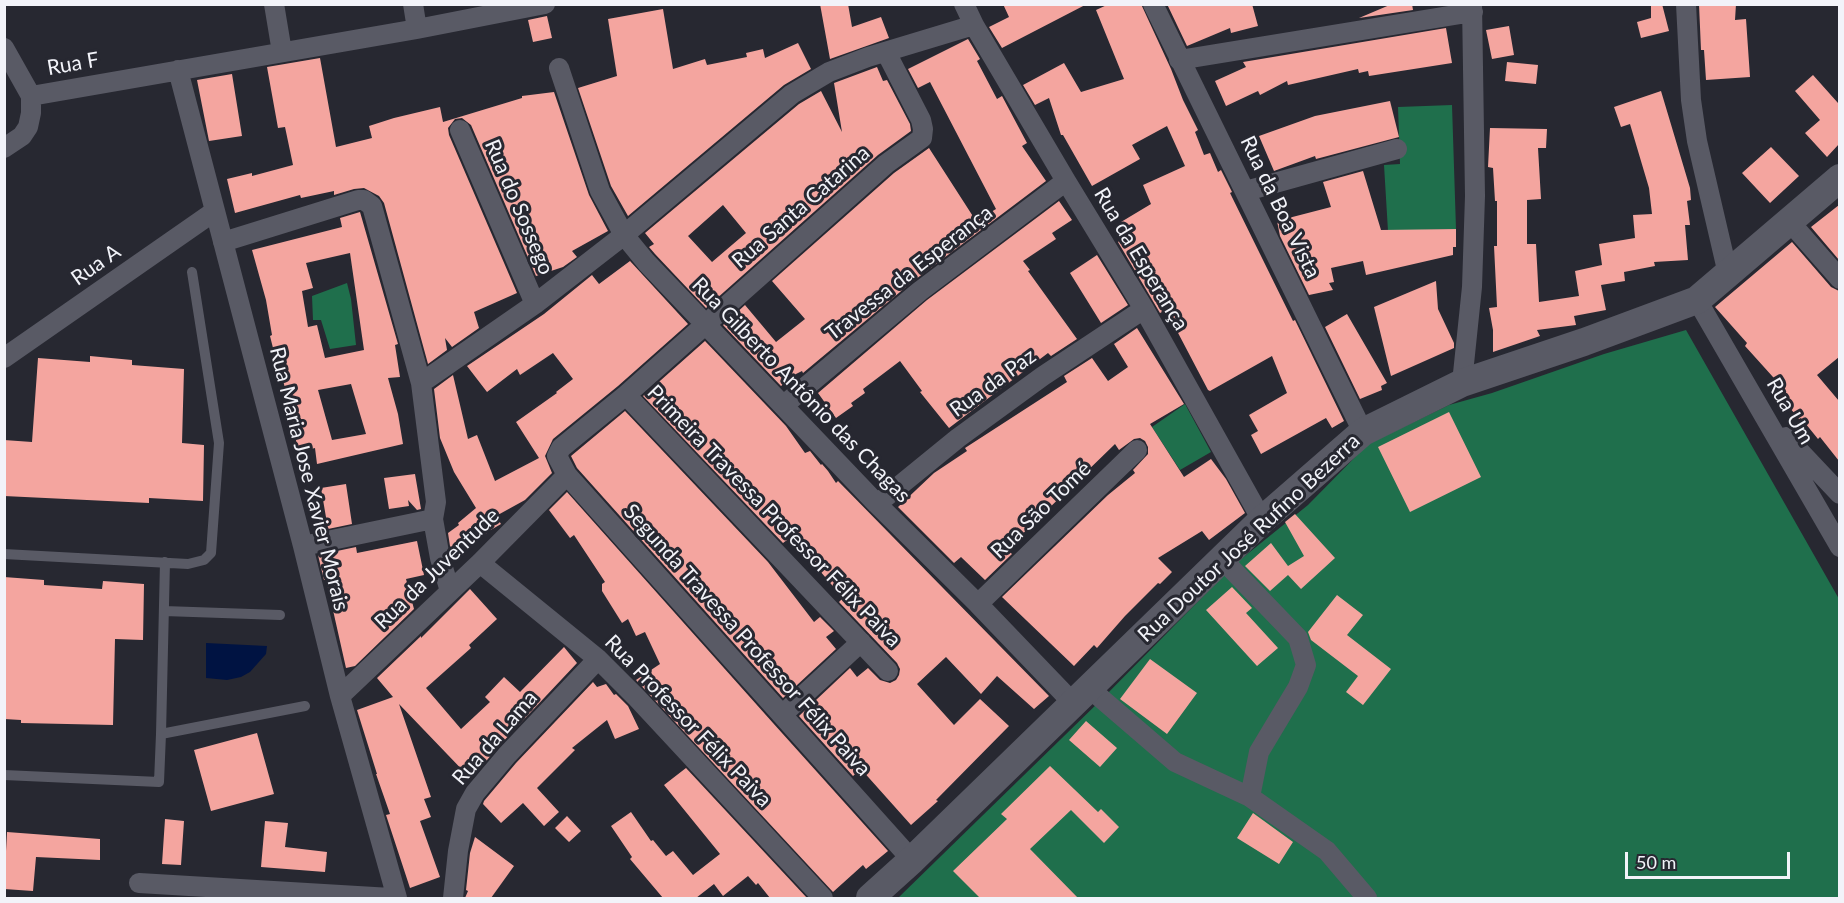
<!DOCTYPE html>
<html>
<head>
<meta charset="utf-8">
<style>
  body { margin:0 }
  #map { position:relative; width:1844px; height:903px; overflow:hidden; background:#272831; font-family:Lato,sans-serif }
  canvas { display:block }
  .frame { position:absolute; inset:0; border:6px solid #f2f3f9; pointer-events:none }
  .scale { position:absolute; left:1625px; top:852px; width:165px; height:27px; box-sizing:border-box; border:3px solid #f2f3f9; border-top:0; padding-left:8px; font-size:18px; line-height:21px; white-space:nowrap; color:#f2f3f9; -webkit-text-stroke:4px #272831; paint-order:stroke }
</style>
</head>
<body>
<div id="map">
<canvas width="1844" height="903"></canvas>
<div class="frame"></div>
<div class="scale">50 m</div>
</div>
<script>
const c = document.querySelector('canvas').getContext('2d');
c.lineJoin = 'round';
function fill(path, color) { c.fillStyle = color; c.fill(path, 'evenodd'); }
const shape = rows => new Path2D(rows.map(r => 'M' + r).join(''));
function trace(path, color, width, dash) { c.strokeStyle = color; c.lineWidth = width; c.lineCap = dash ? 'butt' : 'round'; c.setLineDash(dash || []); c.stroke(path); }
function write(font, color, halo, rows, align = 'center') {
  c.font = font + ' Lato,sans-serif'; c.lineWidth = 6; c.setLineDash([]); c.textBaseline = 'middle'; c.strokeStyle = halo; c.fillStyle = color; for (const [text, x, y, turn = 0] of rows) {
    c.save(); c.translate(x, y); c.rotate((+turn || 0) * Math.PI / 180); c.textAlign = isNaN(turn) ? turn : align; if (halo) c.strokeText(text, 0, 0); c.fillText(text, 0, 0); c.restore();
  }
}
fill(shape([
  [1452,105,1456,229,1388,231,1384,165,1400,164,1398,107],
  [347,283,351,299,356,345,330,349,321,320,313,320,312,296],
  [1686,330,1839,599,1839,898,898,898,1103,698,1235,564,1308,505,1368,444,1449,405,1492,393,1604,354],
  [1185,404,1211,452,1180,470,1152,427]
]), '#1f6f4c');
fill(shape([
  [206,643,267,646,266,654,250,672,241,677,227,680,206,678]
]), '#001342');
fill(shape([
  [820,4,848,4,852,27,881,17,889,38,830,59],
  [1003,4,1087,4,1002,48,989,27,1009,17],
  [1109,4,1141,4,1171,69,1183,100,1198,130,1195,132,1204,155,1210,153,1218,172,1221,170,1232,192,1230,193,1293,321,1295,320,1344,421,1332,428,1326,418,1261,454,1251,435,1258,431,1249,415,1287,393,1272,356,1210,391,1208,390,1166,310,1160,313,1118,242,1124,238,1116,225,1151,204,1143,185,1185,166,1167,126,1132,145,1140,159,1092,186,1063,135,1061,135,1049,98,1035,105,1023,85,1064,63,1081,92,1124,79,1096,10],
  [1167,4,1252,4,1258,26,1231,33,1230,28,1187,46],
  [1392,4,1412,4,1413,10,1359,18],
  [1651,4,1662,4,1669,31,1641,38,1637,22,1651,18],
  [1699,4,1736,4,1735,20,1746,19,1750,77,1706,80,1704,50,1701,50],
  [663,9,673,69,705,59,707,65,747,57,746,53,763,49,765,58,798,43,811,69,784,85,628,216,611,186,578,88,617,76,608,19],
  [547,16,552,38,533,42,528,20],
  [1509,26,1514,55,1492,59,1486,30],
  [1446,28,1452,63,1369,76,1368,71,1359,73,1358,69,1288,85,1287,81,1260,95,1258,91,1226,106,1215,81,1246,67,1243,62],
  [968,39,980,59,977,61,997,99,1002,96,1027,143,1022,146,1046,181,912,282,803,373,802,371,796,374,781,386,723,325,745,305,776,342,805,319,772,281,894,173,929,148,976,221,996,209,930,82,918,88,908,69],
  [320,58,336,147,372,138,369,126,394,118,440,107,443,122,522,98,522,96,554,92,589,195,608,231,572,251,577,257,563,267,536,276,471,125,462,118,455,119,448,128,449,135,517,293,474,312,479,328,452,347,445,338,447,350,428,364,384,203,379,196,364,188,354,189,334,195,334,191,301,198,300,195,235,213,227,179,252,173,252,176,293,165,285,127,278,128,267,67],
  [1507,62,1538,65,1536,84,1505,81],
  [877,67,883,81,887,80,910,124,911,131,878,155,706,308,655,254,649,247,654,244,645,233,799,104,821,91,842,132,834,83],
  [723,205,746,233,712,262,688,236],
  [232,74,242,136,209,141,197,80],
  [1813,75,1838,103,1839,102,1839,144,1827,157,1805,133,1820,120,1795,91],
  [1661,91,1690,188,1691,200,1687,201,1690,225,1685,225,1688,260,1654,262,1655,266,1624,272,1625,281,1601,285,1606,310,1574,316,1576,325,1537,330,1540,336,1493,352,1493,330,1489,308,1497,307,1494,246,1497,246,1497,201,1495,201,1493,168,1488,167,1490,128,1547,129,1546,148,1538,148,1541,199,1527,200,1527,244,1536,244,1539,302,1579,296,1575,271,1602,265,1599,244,1635,238,1633,215,1652,214,1649,188,1630,124,1621,127,1614,107],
  [1390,101,1399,137,1316,159,1315,156,1274,171,1259,136,1315,116],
  [1771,147,1799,176,1770,203,1742,173],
  [1363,171,1381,230,1456,229,1456,247,1453,247,1453,255,1366,275,1363,261,1331,268,1334,282,1329,283,1333,290,1309,295,1280,236,1277,221,1331,207,1323,182],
  [1059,201,1072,220,1052,233,1056,239,1023,261,1030,270,1028,271,1077,339,1051,356,1048,353,949,428,920,392,922,391,900,361,863,389,865,393,851,403,853,406,836,418,818,393,927,300],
  [1839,205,1839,260,1811,227],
  [360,212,398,344,395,345,400,377,388,378,398,414,403,444,317,464,315,448,299,452,286,402,288,401,278,359,276,360,270,336,272,335,266,300,252,250,342,227,340,218],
  [350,253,364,350,325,358,317,325,308,327,302,291,313,288,306,263],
  [351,384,366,434,332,440,318,390],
  [1792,242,1831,287,1839,291,1839,357,1817,375,1839,401,1839,461,1820,437,1818,439,1801,418,1799,419,1776,391,1782,387,1745,346,1747,343,1715,307],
  [1097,255,1128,305,1101,323,1070,273],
  [630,261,688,324,618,386,553,439,545,456,552,473,525,500,496,516,501,524,489,531,460,557,450,546,448,533,459,525,458,523,476,508,454,472,440,438,434,389,453,375,468,439,477,435,495,481,539,458,516,422,557,393,556,392,573,379,553,353,520,375,517,369,487,392,467,366,544,314,592,275,599,284],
  [1436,281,1438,309,1454,343,1454,348,1391,376,1374,307],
  [1347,314,1387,383,1381,386,1382,390,1360,399,1325,327],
  [1137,328,1184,404,1150,424,1184,477,1211,459,1226,479,1245,513,1209,540,1202,531,1158,558,1172,572,1160,584,1158,583,1125,616,1097,648,1094,645,1074,666,1002,597,1108,495,1135,473,1133,470,1148,454,1148,447,1145,441,1140,438,1134,439,1119,450,1115,444,1007,549,1012,554,985,580,961,557,954,563,898,507,934,473,967,451,965,448,1067,382,1064,376,1092,358,1108,381,1128,367,1114,344],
  [705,341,786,426,805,453,810,451,821,465,822,464,828,471,836,483,838,481,1049,696,1034,709,997,676,981,694,946,657,917,684,954,725,980,699,1009,726,936,800,938,801,911,825,861,769,853,776,799,716,850,668,857,677,868,668,880,680,890,683,896,680,899,675,900,669,897,663,839,602,843,598,791,537,783,543,643,396],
  [90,356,132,360,132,365,184,369,182,443,204,445,203,501,149,498,149,503,4,496,4,440,32,442,38,358,90,362],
  [625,411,768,562,814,622,820,617,834,631,826,637,836,649,783,698,577,468,571,456],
  [1449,412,1481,477,1410,512,1378,447],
  [415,474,421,509,417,510,408,500,409,506,389,509,384,478],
  [346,484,352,524,328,529,321,488],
  [567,492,773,723,888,851,866,869,863,865,833,892,636,680,660,664,645,632,636,636,628,619,622,623,602,591,602,584,605,582,574,535,570,538,549,510],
  [1295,514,1335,558,1301,589,1288,575,1270,591,1245,566,1271,543,1288,566,1304,556,1285,522],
  [417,541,424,575,406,579,414,609,355,666,346,668,326,579,324,580,318,555,356,547,357,553],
  [4,577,44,580,44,585,102,589,103,581,144,584,143,640,115,639,113,725,21,723,21,720,4,719],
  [1232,587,1252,608,1246,613,1278,648,1257,666,1206,610],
  [470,589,497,619,469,645,471,648,426,688,461,729,490,702,485,697,504,677,520,692,564,647,577,663,498,747,471,779,399,704,431,797,424,799,431,817,420,821,440,877,410,888,386,815,390,814,376,774,377,774,357,710,393,697,377,678,421,636,421,638],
  [1337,595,1363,615,1347,635,1391,669,1363,705,1346,692,1358,676,1311,640,1308,632],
  [1150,659,1197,693,1167,734,1120,699],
  [593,682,597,687,606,684,614,695,616,694,628,706,639,729,615,739,607,720,572,748,575,750,537,788,559,812,544,826,523,803,501,823,483,804,484,801,516,763],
  [1086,721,1117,748,1100,767,1069,740],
  [257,733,274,794,211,811,194,750],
  [1050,766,1098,812,1101,809,1119,827,1104,843,1071,810,1030,849,1078,898,980,898,953,871,1007,819,1001,814],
  [686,768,807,898,770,898,758,883,756,885,748,876,723,896,714,884,696,898,663,898,630,859,632,857,611,826,631,812,651,841,653,840,666,856,673,851,693,875,720,854,664,785],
  [1253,813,1293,842,1279,864,1237,838],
  [567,816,581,831,569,842,555,828],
  [165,819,184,821,181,865,162,864],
  [265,821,288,823,285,847,327,852,325,872,261,867],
  [7,832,100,839,100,860,36,857,33,891,4,889],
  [475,837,514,866,491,898,465,898,468,891,466,890,470,853]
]), '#f4a59f');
trace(shape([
  [4,554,188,564,204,560,211,553,219,443,192,272],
  [164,611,280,615],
  [161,734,165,562],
  [4,775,159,782,161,734,305,706]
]), '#595a65', 10);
trace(shape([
  [274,4,282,52],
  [413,4,417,29],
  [964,4,974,25,1066,181,1144,309,1262,520],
  [1153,4,1363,432],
  [1686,4,1691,100,1697,141,1728,274],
  [4,48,31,96,417,29,545,4],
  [886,52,921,120,923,129,922,138,886,164,626,395,561,448,557,456,567,475,912,860],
  [1179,60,1473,12],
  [559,68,600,191,624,235,646,262,877,504,978,604,1073,703],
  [178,70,303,546,340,696,397,898],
  [460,130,535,304],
  [4,148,22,136,28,127,31,113,31,96],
  [1246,191,1397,149],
  [1790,222,1840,279],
  [223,242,358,200,364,200,372,206,421,383,436,502,433,519,440,558,450,591],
  [1697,300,1840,547],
  [4,358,215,211],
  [421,383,535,304,624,235,792,94,829,72,868,57,974,25],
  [1462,383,1472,287,1475,196,1472,4],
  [626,395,888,671],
  [784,405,920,291,1066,181],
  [1786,437,1840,494],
  [877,504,958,438,1043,376,1144,309],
  [303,546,433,519],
  [1222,559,1298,638,1306,665,1298,687,1259,752,1250,797],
  [480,563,598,659,637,698,823,898],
  [978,604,1137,450],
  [1089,688,1175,762,1250,797,1327,851,1367,898],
  [340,696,480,563,567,475],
  [782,715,861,642],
  [139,883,391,898],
  [453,898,458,851,466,809,475,793,507,755,598,659]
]), '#595a65', 20);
trace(shape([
  [870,898,912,860,1262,520,1363,432,1462,383,1584,342,1697,300,1840,178]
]), '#595a65', 28);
write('21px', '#f2f3f9', '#272831', [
  ["Rua F",73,64,-10],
  ["Rua do Sossego",519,207,67],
  ["Rua Santa Catarina",801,207,-41],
  ["Rua da Boa Vista",1280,207,64],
  ["Rua da Esperança",1141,259,59],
  ["Rua A",96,265,-35],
  ["Travessa da Esperança",909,273,-38],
  ["Rua da Paz",993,383,-36],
  ["Rua Gilberto Antônio das Chagas",801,390,46],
  ["Rua Um",1790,411,60],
  ["Rua Maria Jose Xavier Morais",309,479,76],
  ["Rua São Tomé",1041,510,-44],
  ["Primeira Travessa Professor Félix Paiva",774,516,46],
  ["Rua Doutor José Rufino Bezerra",1249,538,-43],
  ["Rua da Juventude",437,569,-44],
  ["Segunda Travessa Professor Félix Paiva",747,640,48],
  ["Rua Professor Félix Paiva",688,721,46],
  ["Rua da Lama",495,738,-49]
]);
</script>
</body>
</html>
